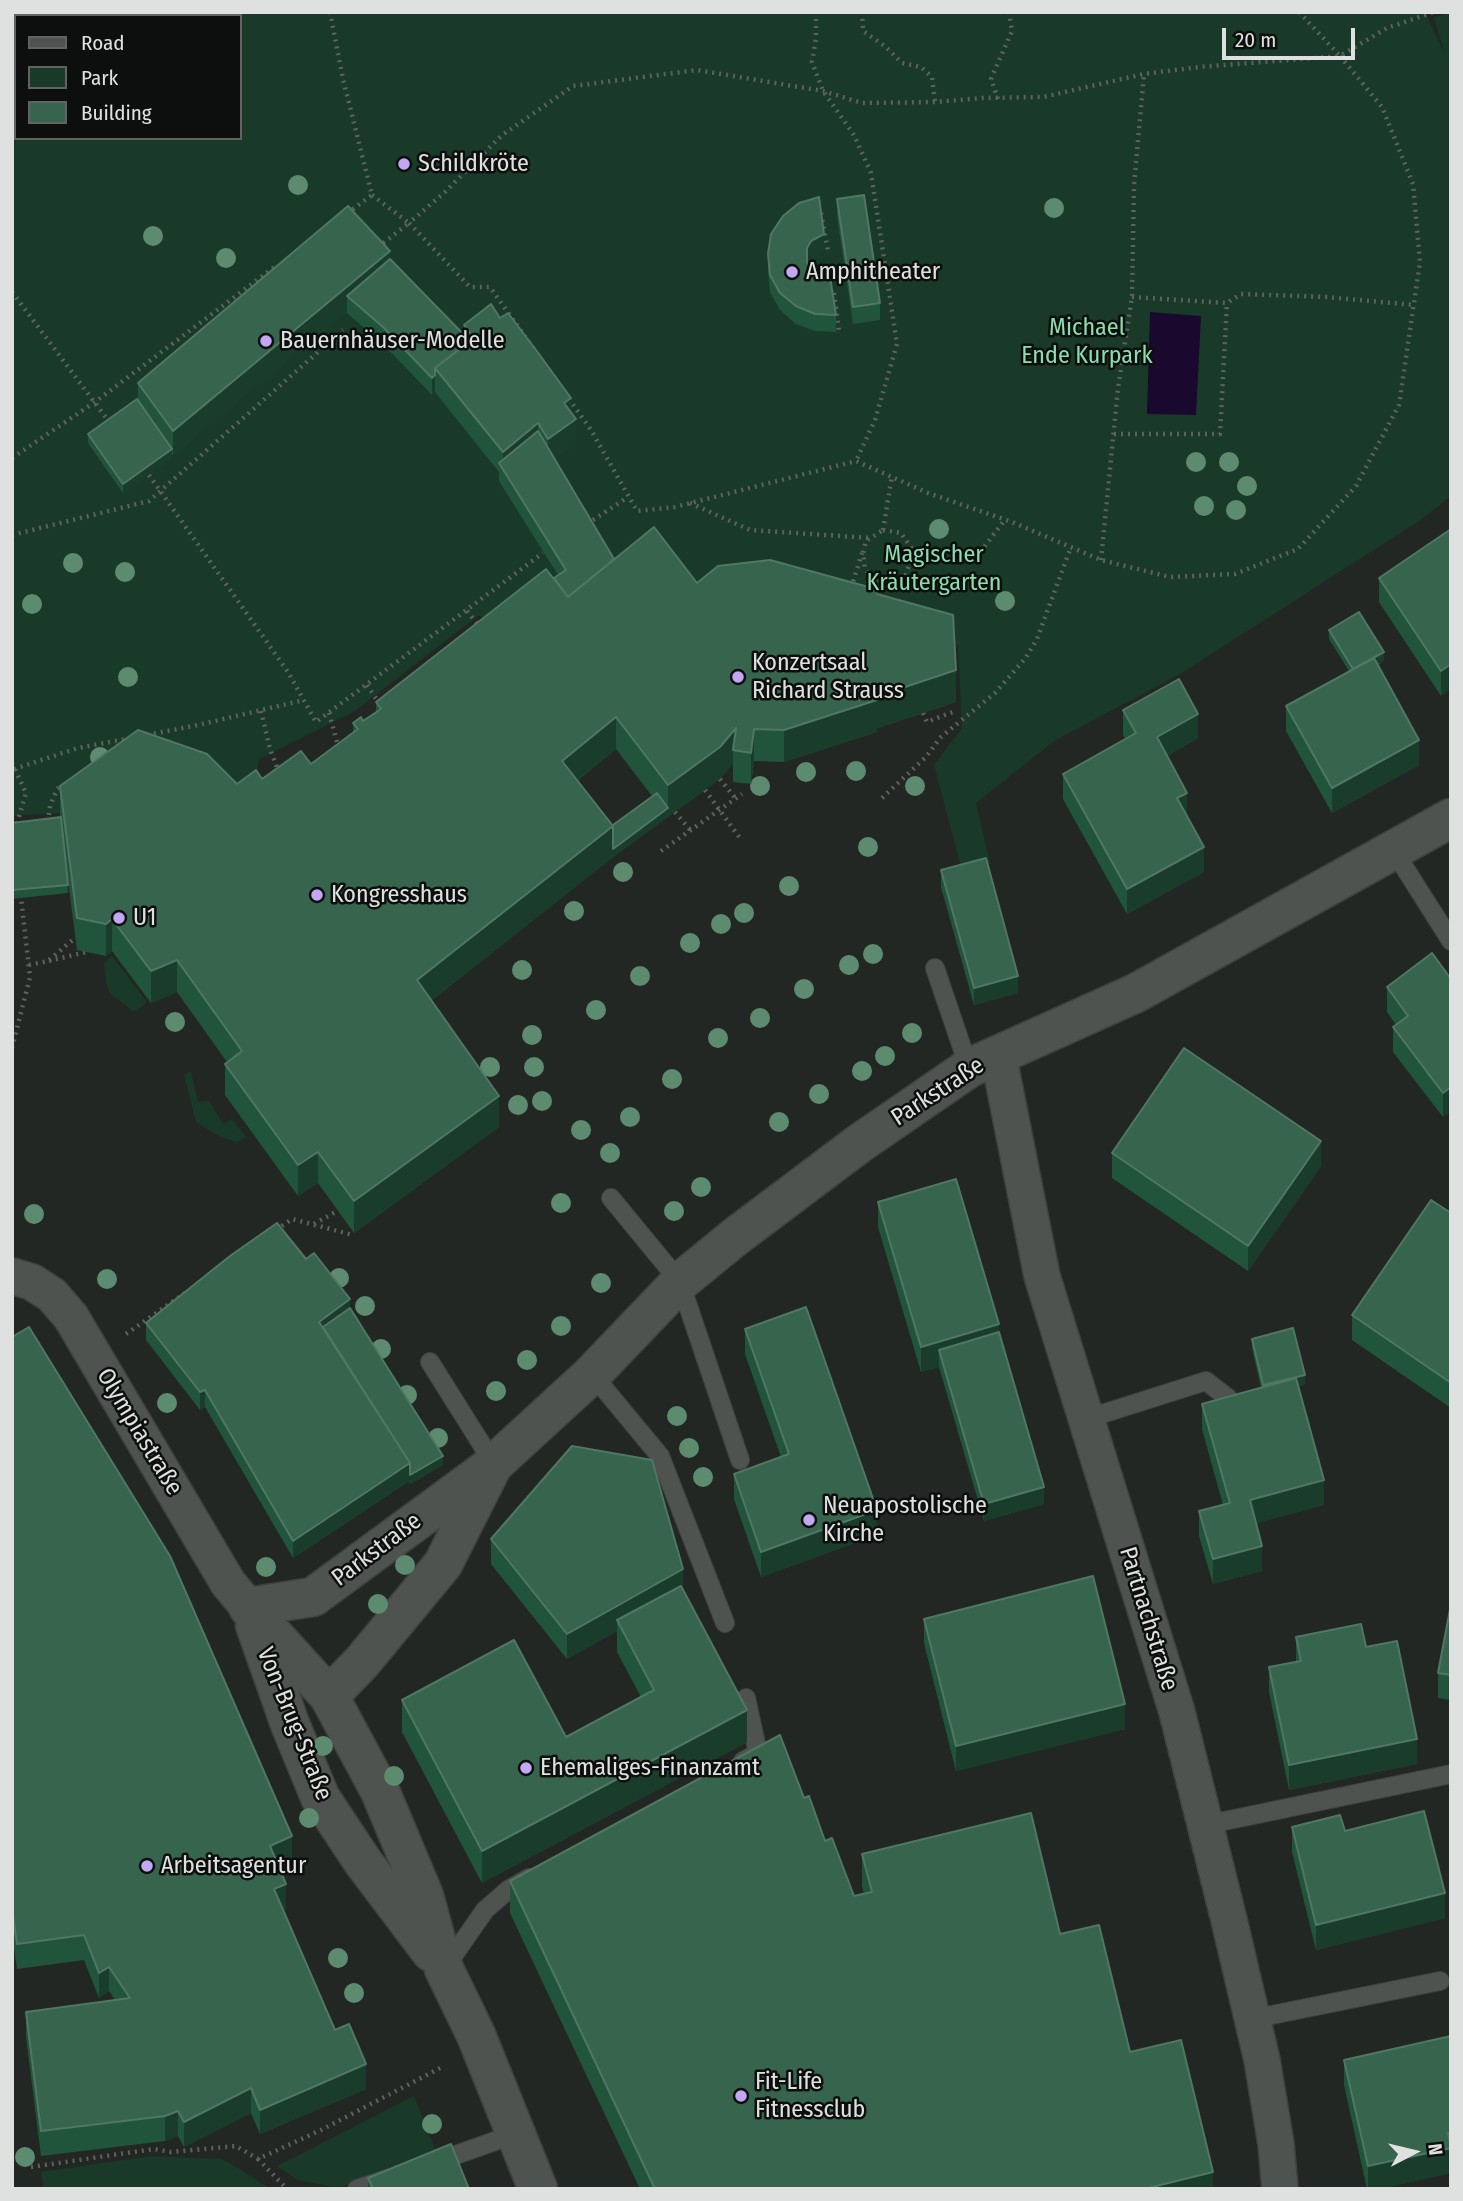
<!DOCTYPE html>
<html>
<head>
<meta charset="utf-8">
<style>
  body { margin:0 }
  #map { position:relative; width:1463px; height:2201px; overflow:hidden; background:#232724; font-family:"Fira Sans Condensed",sans-serif }
  canvas { display:block }
  .frame { position:absolute; inset:0; border:14px solid #dfe1e0; pointer-events:none }
  .legend { position:absolute; left:14px; top:14px; width:228px; height:126px; box-sizing:border-box; background:#0d0f0e; border:2px solid #616362; margin:0; padding:9px 12px; list-style:none; font-size:21px; color:#dfe1e0 }
  .legend li { display:flex; align-items:center; gap:14px; height:35px }
  .legend b { width:35px; border:2px solid #616362 }
  .north { position:absolute; left:1379px; top:2117px; width:70px; height:70px; -webkit-text-stroke:5px #0d0f0e; paint-order:stroke; rotate:83deg; font-size:19px; font-weight:700; line-height:28px; text-align:center; color:#dfe1e0 }
  .north::after { content:''; display:block; margin:auto; width:24px; height:32px; background:#dfe1e0; clip-path:polygon(50% 0,100% 100%,50% 72%,0 100%) }
  .scale { position:absolute; left:1222px; top:28px; width:133px; height:32px; box-sizing:border-box; border:4px solid #dfe1e0; border-top:0; padding-left:9px; font-size:21px; line-height:24px; white-space:nowrap; color:#dfe1e0; -webkit-text-stroke:5px #0d0f0e; paint-order:stroke }
</style>
</head>
<body>
<div id="map">
<canvas width="1463" height="2201"></canvas>
<div class="frame"></div>
<ul class="legend">
<li><b style="height:9px;background:#4f5350"></b>Road</li>
<li><b style="height:19px;background:#193a28"></b>Park</li>
<li><b style="height:19px;background:#36644d"></b>Building</li>
</ul>
<div class="north">N</div>
<div class="scale">20 m</div>
</div>
<script>
const c = document.querySelector('canvas').getContext('2d');
c.lineJoin = 'round';
function fill(path, color) { c.fillStyle = color; c.fill(path, 'evenodd'); }
const shape = rows => new Path2D(rows.map(r => 'M' + r).join(''));
function trace(path, color, width, dash) { c.strokeStyle = color; c.lineWidth = width; c.lineCap = dash ? 'butt' : 'round'; c.setLineDash(dash || []); c.stroke(path); }
function write(font, color, halo, rows, align = 'center') {
  c.font = font + ' "Fira Sans Condensed",sans-serif'; c.lineWidth = 5; c.setLineDash([]); c.textBaseline = 'middle'; c.strokeStyle = halo; c.fillStyle = color; for (const [text, x, y, turn = 0] of rows) {
    c.save(); c.translate(x, y); c.rotate((+turn || 0) * Math.PI / 180); c.textAlign = isNaN(turn) ? turn : align; if (halo) c.strokeText(text, 0, 0); c.fillText(text, 0, 0); c.restore();
  }
}
fill(shape([
  [12,12,1425,12,1445,55,1434,17,1451,13,1451,496,1419,521,1180,674,1054,741,976,803,990,864,962,870,934,765,962,728,958,645,908,627,497,637,479,615,355,711,259,759,253,800,12,816],
  [16,16,240,16,240,138,16,138],
  [112,956,147,1002,134,1012,110,993,106,983,104,962],
  [191,1072,198,1102,209,1101,223,1124,232,1119,246,1137,237,1142,219,1136,196,1122,184,1074],
  [414,2096,437,2154,352,2185,334,2187,298,2180,277,2166],
  [151,2156,221,2159,240,2169,270,2189,44,2189,41,2172]
]), '#193a28');
fill(shape([
  [1150,312,1201,316,1196,415,1147,414]
]), '#1a082f');
const lane = shape([
  [1394,851,1451,941],
  [935,968,969,1068],
  [611,1198,680,1282,740,1460],
  [430,1362,494,1464],
  [592,1374,660,1456,725,1623],
  [1086,1419,1206,1381,1228,1398],
  [743,1761,758,1753,746,1698],
  [1205,1825,1451,1774],
  [446,1966,485,1910,508,1890,529,1878],
  [1252,2019,1440,1981],
  [433,2163,515,2134],
  [357,2189,390,2178]
]);
const street = shape([
  [998,1054,1042,1276,1177,1712,1230,1924,1262,2060,1276,2144,1280,2189],
  [12,1276,32,1282,52,1295,71,1317,228,1583,248,1607]
]);
const secondary = shape([
  [248,1607,313,1597,494,1464,592,1374,680,1282,735,1237,860,1143,969,1068,1136,993,1451,818],
  [248,1607,329,1696,380,1791,424,1896,444,1969,476,2035,538,2189],
  [255,1625,290,1724,320,1797,363,1862,431,1952],
  [329,1696,362,1662,443,1564,491,1469]
]);
trace(lane, '#3f4240', 20);
trace(street, '#3f4240', 38);
trace(secondary, '#3f4240', 41);
trace(shape([
  [330,12,343,79,372,195,349,212],
  [816,12,816,38,812,62,823,91,854,135,871,173,897,344,875,420,856,461],
  [862,12,863,31,886,47,902,63,921,67,932,77,935,102],
  [1299,12,1340,56,1387,28,1434,12],
  [91,16,97,12],
  [12,54,16,52],
  [1340,56,1382,107,1413,184,1420,262,1399,405,1356,486,1298,549,1235,574,1170,577,1101,560,1012,522,928,493,856,461,675,507,637,511,591,430,490,287,470,287,409,223,445,192,501,136,573,86,697,70,823,91,862,103,935,102,982,98,1043,97,1144,74,1199,67,1340,56],
  [998,99,991,79,1012,31,1009,12],
  [372,195,409,223,378,247],
  [821,213,828,251],
  [12,292,110,423],
  [834,293,839,331],
  [1132,297,1227,303,1241,294,1326,297,1414,305],
  [1114,434,1220,434,1227,303],
  [12,458,95,402,277,265],
  [149,475,288,672,316,722,543,553],
  [690,503,750,530,871,538],
  [593,520,628,497],
  [883,530,901,533,912,549,911,559,905,577,890,587,875,581,865,569,863,553,866,541,883,530],
  [883,530,892,476],
  [12,535,149,501,343,330],
  [911,559,949,560,981,551,1004,521],
  [1101,560,1118,388,1132,297,1134,185,1144,74],
  [851,588,862,553],
  [467,611,479,626],
  [367,685,379,703],
  [261,711,270,749,279,773],
  [329,713,339,749],
  [923,713,927,722,955,711],
  [147,735,198,725,304,700],
  [12,763,26,793,16,827],
  [14,769,78,748,131,738],
  [720,779,736,799],
  [705,790,742,841],
  [882,798,926,757,941,737,995,693,1025,659,1037,639,1071,547],
  [675,812,691,831],
  [48,822,50,806,57,789,63,784],
  [661,851,742,794],
  [49,961,86,952],
  [29,965,48,961,75,938],
  [12,1048,30,977,21,898],
  [314,1224,337,1211],
  [276,1230,292,1219,353,1235],
  [126,1334,185,1293],
  [258,2159,287,2189],
  [31,2167,154,2149,171,2152,236,2146,258,2159,321,2130,444,2066]
]), '#5e625f', 4.5, [2, 5]);
trace(lane, '#4f5350', 18);
trace(street, '#4f5350', 35);
trace(secondary, '#4f5350', 38);
c.fillStyle = '#5d8b70';
for (const [x, y] of [
  [298,185],
  [1054,208],
  [153,236],
  [226,258],
  [1196,462],
  [1229,462],
  [1247,486],
  [1204,506],
  [1236,510],
  [939,529],
  [73,563],
  [125,572],
  [1005,601],
  [32,604],
  [128,677],
  [100,757],
  [856,771],
  [806,772],
  [760,786],
  [915,786],
  [868,847],
  [623,872],
  [789,886],
  [574,911],
  [744,913],
  [721,924],
  [690,943],
  [873,954],
  [849,965],
  [522,970],
  [640,976],
  [804,989],
  [596,1010],
  [760,1018],
  [175,1022],
  [912,1033],
  [532,1035],
  [718,1038],
  [885,1056],
  [490,1067],
  [534,1067],
  [862,1071],
  [672,1079],
  [819,1094],
  [542,1101],
  [518,1105],
  [630,1117],
  [779,1122],
  [581,1130],
  [610,1153],
  [701,1187],
  [561,1203],
  [674,1211],
  [34,1214],
  [339,1278],
  [107,1279],
  [601,1283],
  [365,1306],
  [561,1326],
  [381,1349],
  [527,1360],
  [496,1391],
  [407,1395],
  [167,1403],
  [677,1416],
  [438,1438],
  [689,1448],
  [703,1477],
  [405,1565],
  [266,1567],
  [378,1604],
  [323,1746],
  [394,1776],
  [309,1818],
  [338,1958],
  [354,1993],
  [432,2124],
  [25,2157]
]) { c.beginPath(); c.arc(x, y, 10, 0, 2 * Math.PI); c.fill(); }
fill(shape([
  [837,199,880,303,880,320,853,324,837,216],
  [824,251,811,259,808,264,836,315,836,332,815,331,796,324,780,310,770,292,768,271,768,254],
  [390,259,464,335,464,325,571,412,576,444,554,459,614,559,697,583,877,594,956,702,881,727,877,728,877,732,784,762,754,761,751,784,733,782,733,763,720,779,613,857,431,1001,499,1127,354,1233,318,1183,298,1196,225,1095,225,1064,227,1062,177,992,151,1003,112,951,106,956,77,950,67,872,68,893,12,899,12,823,60,817,60,786,237,784,262,779,311,764,353,732,353,723,363,721,376,712,376,702,558,575,499,481,499,472,435,392,432,395,383,344,347,313,347,312,172,455,172,458,123,493,88,443,88,434,138,400,138,383],
  [616,749,652,796,613,825,578,780],
  [1451,529,1441,696,1379,602,1379,578],
  [1329,630,1384,660,1378,665,1419,765,1332,813,1286,731,1286,706,1349,671,1329,639],
  [1123,710,1198,738,1167,756,1204,872,1127,914,1063,799,1063,774,1125,739,1123,735],
  [941,870,1018,993,974,1005,941,887],
  [1451,979,1451,1111,1443,1117,1393,1052,1393,1027,1396,1025,1387,1012,1387,987],
  [1112,1153,1321,1166,1248,1271,1112,1178],
  [878,1202,999,1332,1044,1504,984,1521,939,1367,921,1372,878,1227],
  [1451,1213,1451,1408,1352,1340,1352,1315],
  [306,1259,350,1308,443,1465,410,1484,409,1481,293,1558,205,1407,200,1410,146,1340,146,1323],
  [745,1329,877,1535,761,1577,734,1499,734,1474,781,1457,745,1354],
  [12,1337,292,1861,279,1867,286,1909,283,1910,335,2030,366,2089,260,2134,251,2113,184,2147,178,2136,165,2141,41,2156,26,2037,26,2012,115,2000,109,1991,99,1998,84,1960,17,1969,12,1934],
  [1252,1339,1305,1384,1298,1386,1324,1505,1256,1523,1262,1571,1213,1584,1199,1536,1199,1511,1223,1505,1202,1429,1202,1404,1261,1388,1252,1348],
  [491,1539,683,1589,747,1742,482,1883,402,1732,402,1700,566,1737,641,1697,617,1652,617,1631,567,1659,491,1564],
  [1451,1604,1451,1700,1438,1698,1438,1673],
  [924,1619,1125,1729,956,1771,924,1643],
  [1296,1637,1366,1647,1417,1764,1289,1790,1269,1692,1269,1667,1296,1661],
  [804,1798,854,1896,864,1894,862,1886,862,1854,1060,1934,1213,2189,640,2189,510,1913,510,1881],
  [1292,1827,1345,1831,1445,1918,1316,1950,1292,1852],
  [1451,2036,1451,2173,1379,2189,1367,2189,1344,2085,1344,2060],
  [368,2178,469,2189,368,2189]
]), '#21553b');
fill(shape([
  [189,12,198,12,194,16,185,16],
  [824,234,824,251,811,259,807,265,807,248,811,241],
  [390,251,390,276,347,296,347,312,173,456,173,431],
  [435,375,435,392,432,395,432,378],
  [571,398,571,423,576,419,576,444,548,464,548,439,564,403],
  [538,423,538,448,503,470,503,452],
  [172,449,172,458,123,493,123,484],
  [1384,652,1384,660,1354,679,1354,670],
  [1451,664,1451,689,1441,696,1441,671],
  [956,670,956,702,881,727,877,728,877,732,784,762,784,730,877,696],
  [1198,714,1198,738,1157,762,1157,737],
  [616,717,616,749,562,792,562,761],
  [736,728,733,750,733,763,720,779,613,857,613,849,668,808,668,785],
  [754,729,754,761,751,784,751,753],
  [1419,740,1419,765,1332,813,1332,788],
  [1187,793,1187,818,1177,798],
  [613,826,613,857,417,1012,417,980],
  [1204,847,1204,872,1127,914,1127,889],
  [112,919,112,951,106,956,106,924],
  [177,960,177,992,151,1003,151,971],
  [1018,976,1018,993,974,1005,974,988],
  [1451,1087,1451,1111,1443,1117,1443,1093],
  [499,1096,499,1127,354,1233,354,1201],
  [1321,1141,1321,1166,1248,1271,1248,1246],
  [318,1152,318,1183,298,1196,298,1165],
  [350,1299,350,1316,323,1336,319,1322],
  [999,1324,999,1349,939,1350,939,1367,921,1372,921,1347],
  [1305,1375,1305,1384,1263,1394,1263,1385],
  [205,1390,205,1407,200,1410,200,1392],
  [443,1456,443,1465,410,1484,410,1475],
  [410,1463,410,1480,293,1558,293,1541],
  [1324,1480,1324,1505,1250,1525,1250,1500],
  [1044,1487,1044,1504,984,1521,984,1504],
  [877,1510,877,1535,761,1577,761,1552],
  [1262,1546,1262,1571,1213,1584,1213,1559],
  [683,1569,683,1594,617,1620,617,1631,567,1659,567,1634],
  [1125,1704,1125,1729,956,1771,956,1746],
  [747,1710,747,1742,482,1883,482,1851],
  [1417,1739,1417,1764,1289,1790,1289,1765],
  [292,1836,292,1861,270,1871,270,1846],
  [286,1884,286,1909,274,1914,274,1889],
  [1445,1893,1445,1918,1316,1950,1316,1925],
  [109,1967,109,1991,99,1998,99,1973],
  [366,2064,366,2089,260,2134,260,2110],
  [251,2088,251,2113,184,2147,184,2122],
  [178,2111,178,2136,165,2141,165,2116],
  [1448,2133,1451,2133,1451,2173,1379,2189,1368,2189,1368,2166],
  [1213,2172,1213,2189,1144,2189]
]), '#193c2b');
const building = shape([
  [145,12,189,12,185,16,141,16,145,12],
  [864,195,880,303,853,307,837,199,864,195],
  [819,197,824,234,811,241,807,248,807,263,816,274,830,277,836,315,815,314,796,306,780,293,770,275,768,254,771,234,783,216,799,203,819,197],
  [348,206,390,251,173,431,138,383,348,206],
  [390,259,470,341,435,368,435,375,432,378,383,327,347,296,390,259],
  [491,304,500,318,508,313,536,350,571,398,564,403,576,419,548,439,538,423,503,452,435,368,474,338,464,325,491,304],
  [137,399,172,449,123,484,88,434,137,399],
  [538,431,614,559,568,597,554,578,566,570,499,463,538,431],
  [654,527,697,583,718,566,770,560,876,589,877,594,953,615,956,670,881,695,877,696,877,700,784,730,754,729,751,753,733,750,736,728,720,747,668,785,616,717,562,761,613,826,417,980,499,1096,354,1201,318,1152,298,1165,225,1064,242,1051,177,960,151,971,112,919,106,924,77,918,60,786,138,730,207,754,237,784,256,770,262,779,301,751,311,764,358,729,353,723,361,717,363,721,381,709,376,702,546,569,568,597,654,527],
  [1451,529,1451,664,1441,671,1379,578,1451,529],
  [1359,612,1384,652,1353,669,1329,630,1359,612],
  [1374,658,1419,740,1332,788,1286,706,1374,658],
  [1179,679,1198,714,1157,737,1187,793,1177,798,1204,847,1127,889,1063,774,1136,733,1123,710,1179,679],
  [657,793,668,808,613,849,613,825,657,793],
  [61,817,68,885,12,890,12,823,61,817],
  [986,858,1018,976,974,988,941,870,986,858],
  [1432,953,1451,979,1451,1087,1443,1093,1393,1027,1408,1016,1387,987,1432,953],
  [1184,1048,1321,1141,1248,1246,1112,1153,1184,1048],
  [956,1179,999,1324,921,1347,878,1202,956,1179],
  [1431,1200,1451,1213,1451,1383,1352,1315,1431,1200],
  [277,1223,306,1259,314,1253,350,1299,319,1322,410,1463,293,1541,205,1390,200,1392,146,1323,230,1256,277,1223],
  [806,1307,877,1510,761,1552,734,1474,789,1454,745,1329,806,1307],
  [350,1308,443,1456,410,1475,410,1463,323,1327,350,1308],
  [29,1327,170,1556,292,1836,270,1846,286,1884,274,1889,335,2030,349,2024,366,2064,260,2110,251,2088,184,2122,178,2111,165,2116,41,2131,26,2012,130,1998,109,1967,99,1973,84,1935,17,1944,12,1909,12,1337,29,1327],
  [1293,1328,1305,1375,1263,1385,1252,1339,1293,1328],
  [999,1332,1044,1487,984,1504,939,1350,999,1332],
  [1296,1378,1324,1480,1250,1500,1262,1546,1213,1559,1199,1511,1230,1503,1202,1404,1296,1378],
  [572,1446,652,1460,683,1569,567,1634,491,1539,572,1446],
  [1093,1576,1125,1704,956,1746,924,1619,1093,1576],
  [681,1586,747,1710,482,1851,402,1700,514,1640,566,1737,654,1690,617,1620,681,1586],
  [1451,1604,1451,1675,1438,1673,1451,1604],
  [1361,1624,1366,1647,1397,1641,1417,1739,1289,1765,1269,1667,1301,1661,1296,1637,1361,1624],
  [780,1735,804,1798,809,1796,825,1841,832,1838,854,1896,872,1892,862,1854,1031,1813,1060,1934,1099,1925,1130,2052,1181,2040,1213,2172,1144,2189,655,2189,510,1881,780,1735],
  [1424,1811,1445,1893,1316,1925,1292,1827,1340,1815,1345,1831,1424,1811],
  [1451,2036,1451,2133,1448,2133,1451,2148,1368,2166,1344,2060,1451,2036],
  [451,2144,469,2189,373,2189,368,2178,451,2144]
]);
fill(building, '#36644d');
trace(building, '#507764', 2);
for (const [x, y, r, color] of [
  [404,164,7,"#c3a7f2"],
  [792,272,7,"#c3a7f2"],
  [266,341,7,"#c3a7f2"],
  [738,677,7,"#c3a7f2"],
  [317,895,7,"#c3a7f2"],
  [119,918,7,"#c3a7f2"],
  [809,1520,7,"#c3a7f2"],
  [526,1768,7,"#c3a7f2"],
  [147,1866,7,"#c3a7f2"],
  [741,2096,7,"#c3a7f2"]
]) { const dot = new Path2D(); dot.arc(x, y, r, 0, 2 * Math.PI); c.fillStyle = color; c.fill(dot); trace(dot, '#0d0f0e', 2.5); }
write('24px', '#dfe1e0', '#0d0f0e', [
  ["Schildkröte",418,164],
  ["Amphitheater",806,272],
  ["Bauernhäuser-Modelle",280,341],
  ["Konzertsaal",752,663],
  ["Richard Strauss",752,691],
  ["Kongresshaus",331,895],
  ["U1",133,918],
  ["Neuapostolische",823,1506],
  ["Kirche",823,1534],
  ["Ehemaliges-Finanzamt",540,1768],
  ["Arbeitsagentur",161,1866],
  ["Fit-Life",755,2082],
  ["Fitnessclub",755,2110]
], 'left');
write('24px', '#8cddae', '#0d0f0e', [
  ["Michael",1087,328],
  ["Ende Kurpark",1087,356],
  ["Magischer",934,555],
  ["Kräutergarten",934,583]
]);
write('24px', '#dfe1e0', '#0d0f0e', [
  ["Parkstraße",938,1092,-33],
  ["Olympiastraße",139,1432,59],
  ["Parkstraße",377,1550,-37],
  ["Partnachstraße",1148,1619,73],
  ["Von-Brug-Straße",294,1724,68]
]);
</script>
</body>
</html>
